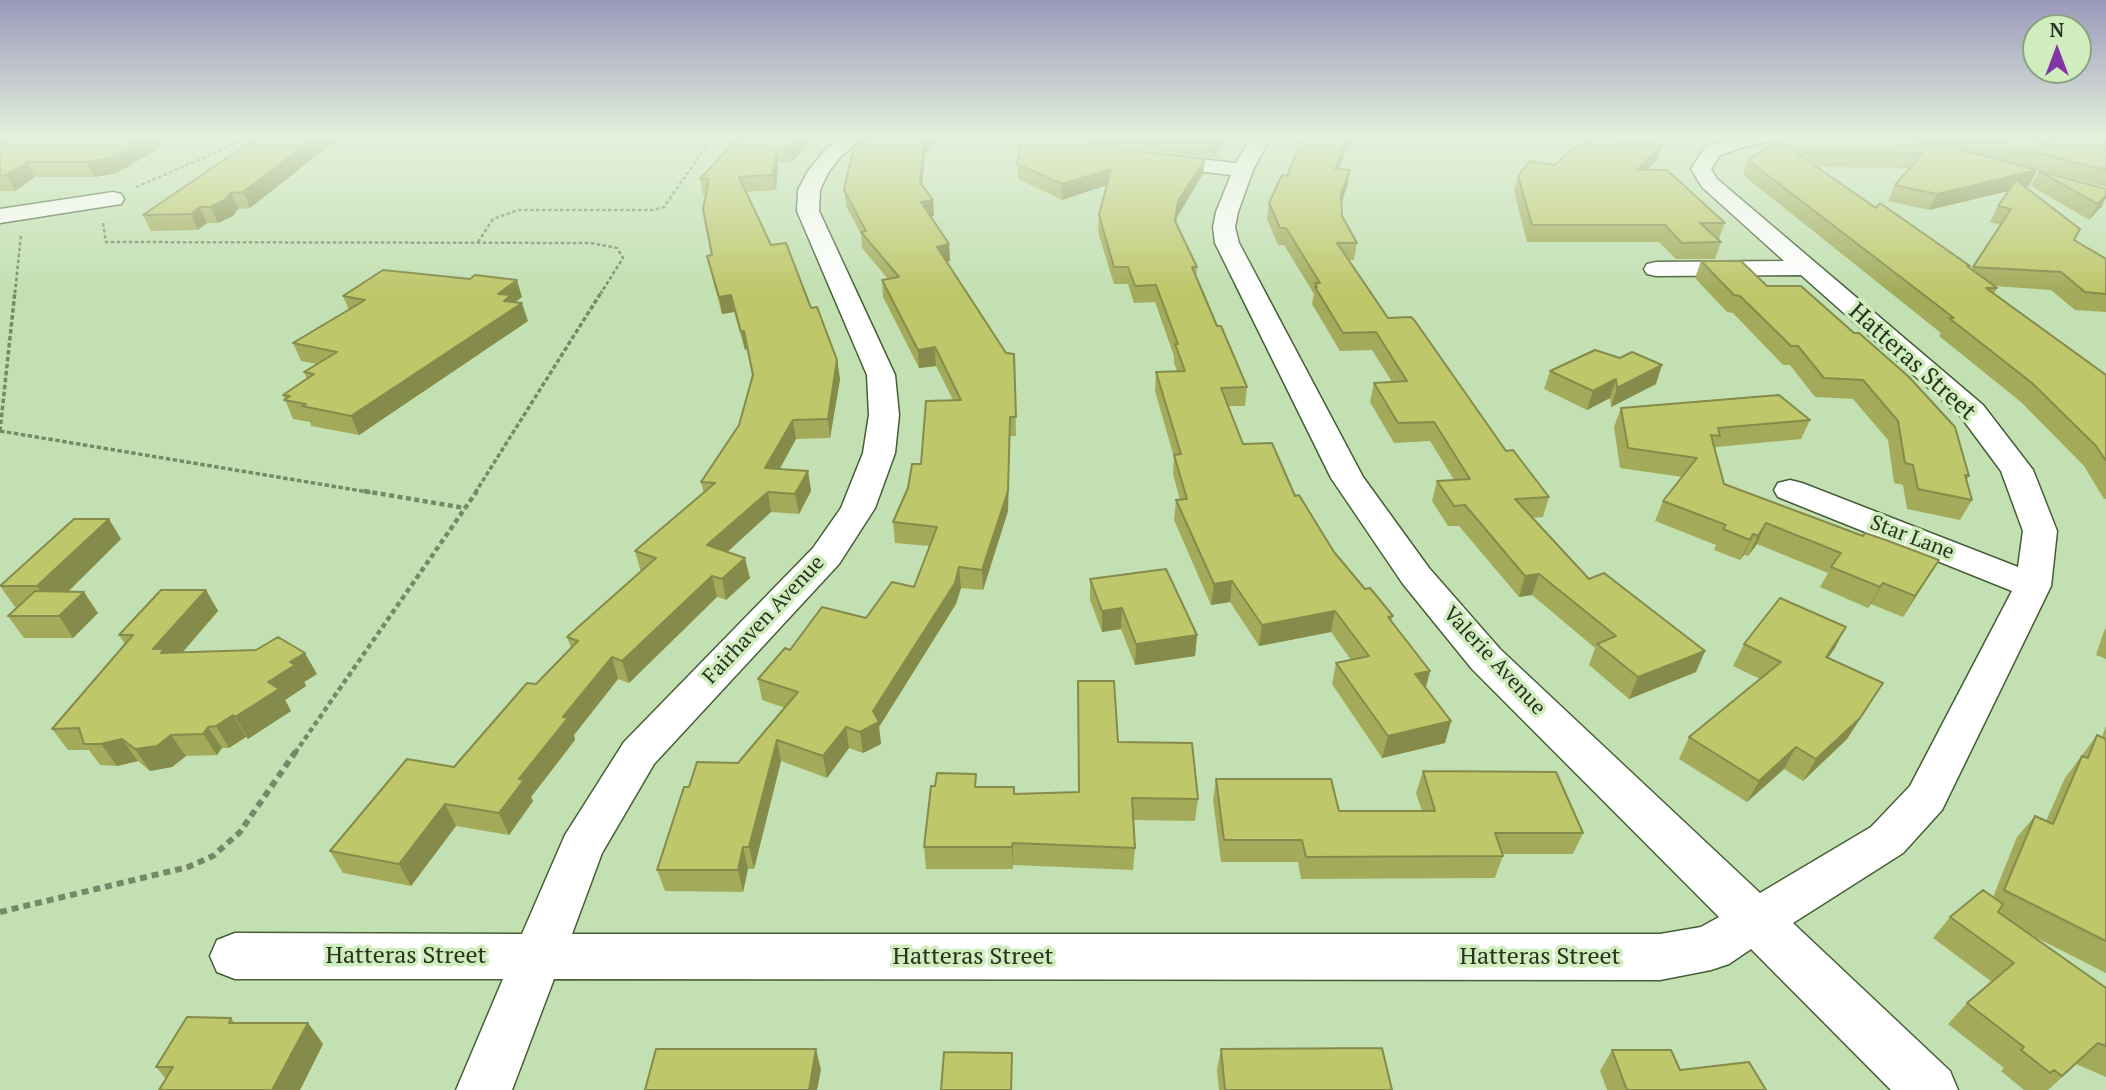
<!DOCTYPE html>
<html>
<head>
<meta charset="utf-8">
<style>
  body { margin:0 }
  #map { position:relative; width:2106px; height:1090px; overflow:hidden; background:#c3e0b2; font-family:"PT Serif",serif }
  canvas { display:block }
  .north { position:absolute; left:2022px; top:14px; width:70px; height:70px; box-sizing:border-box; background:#d0edbe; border:2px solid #8da37f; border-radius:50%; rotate:0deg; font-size:19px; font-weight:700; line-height:28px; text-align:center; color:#283321 }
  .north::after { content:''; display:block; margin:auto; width:24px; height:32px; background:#8335a6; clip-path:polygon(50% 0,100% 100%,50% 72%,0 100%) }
</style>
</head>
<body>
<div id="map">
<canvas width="2106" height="1090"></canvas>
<div class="north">N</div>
</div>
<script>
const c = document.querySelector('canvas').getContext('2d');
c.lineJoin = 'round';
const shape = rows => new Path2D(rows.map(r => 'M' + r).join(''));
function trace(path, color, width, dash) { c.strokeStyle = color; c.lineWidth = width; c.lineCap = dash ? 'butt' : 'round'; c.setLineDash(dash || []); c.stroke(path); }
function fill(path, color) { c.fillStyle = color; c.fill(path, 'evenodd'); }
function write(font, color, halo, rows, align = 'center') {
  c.font = font + ' "PT Serif",serif'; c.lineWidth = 7; c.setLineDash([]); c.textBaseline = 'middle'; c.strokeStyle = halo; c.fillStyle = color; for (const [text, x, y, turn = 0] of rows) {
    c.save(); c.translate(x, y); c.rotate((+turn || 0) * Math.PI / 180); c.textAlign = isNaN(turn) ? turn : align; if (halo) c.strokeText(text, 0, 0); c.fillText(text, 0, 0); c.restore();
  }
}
const street = shape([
  [841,138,863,138,840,157,828,173,820,190,819,211,895,375,899,415,895,453,875,508,839,564,654,764,602,853,572,934,1660,934,1701,927,1719,917,1472,669,1403,584,1331,478,1215,243,1213,227,1216,212,1231,175,1156,166,1149,164,1146,160,1149,156,1156,154,1236,163,1250,138,1270,138,1253,170,1238,212,1235,227,1239,243,1363,477,1429,568,1500,649,1760,893,1871,827,1910,786,2012,591,1778,497,1774,490,1778,483,1790,480,1802,483,2018,567,2023,531,2001,471,1961,417,1801,275,1656,276,1647,274,1644,269,1647,264,1656,262,1784,261,1702,187,1691,169,1705,147,1729,138,1771,138,1769,142,1746,146,1720,155,1711,169,1717,179,1983,405,2033,470,2057,531,2051,586,1942,810,1903,853,1793,923,1950,1071,1958,1090,1891,1090,1751,949,1729,964,1711,970,1660,980,554,979,512,1090,456,1090,503,979,235,979,217,972,210,956,217,940,235,933,522,934,565,835,624,742,813,548,841,508,863,453,869,415,867,375,797,211,798,190,808,171,826,149,841,138],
  [113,192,121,194,124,199,121,204,0,223,0,209,113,192]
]);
trace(street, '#465e36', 3);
trace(shape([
  [136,187,249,138],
  [103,223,106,242,591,243,617,248,623,258,601,293],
  [478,242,493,219,518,210,653,210,664,207,712,138],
  [15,293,21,235]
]), '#758969', 2.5, [3.5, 2.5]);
trace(shape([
  [0,431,374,493],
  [0,431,15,291],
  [475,493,602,291]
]), '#758969', 3.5, [4.5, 2.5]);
trace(shape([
  [364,491,465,508],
  [295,753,477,491]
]), '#758969', 4.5, [5, 3.5]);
trace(shape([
  [0,912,188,867,213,856,240,832,296,751]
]), '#758969', 6, [7, 5]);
fill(street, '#fff');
fill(shape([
  [0,138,157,138,161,147,117,173,95,177,35,177,15,191,0,191],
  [256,138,335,138,336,140,250,208,238,209,233,216,218,223,207,223,198,230,151,231,143,215],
  [738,138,814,138,792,162,778,162,776,190,746,192,771,245,811,308,837,360,840,379,830,438,796,439,780,469,808,471,811,491,799,514,771,512,727,552,750,578,726,600,717,597,629,683,618,679,574,735,575,740,531,797,533,801,509,835,456,826,411,886,343,873,330,851,454,767,571,648,567,637,641,572,635,551,704,493,701,482,739,425,752,375,747,349,745,350,734,312,722,314,711,273,707,256,712,255,706,194,703,195,700,179],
  [1018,138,1224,138,1214,158,1105,146,1102,147,1203,174,1177,217,1176,223,1197,267,1196,277,1217,326,1247,387,1245,406,1228,406,1243,444,1295,496,1334,552,1365,589,1393,616,1391,622,1430,671,1426,688,1451,721,1445,743,1382,758,1332,684,1336,663,1351,660,1331,632,1259,646,1230,602,1211,605,1174,520,1176,500,1180,500,1173,474,1174,457,1155,391,1156,372,1177,371,1174,363,1174,356,1155,302,1134,303,1128,284,1114,284,1098,232,1099,215,1107,185,1062,200,1018,179,1017,164,1021,140,1019,140],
  [1303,138,1362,138,1362,140,1351,138,1339,169,1350,170,1347,186,1342,202,1342,216,1357,243,1354,260,1349,260,1388,318,1506,451,1549,497,1543,517,1532,518,1589,579,1696,672,1629,699,1589,665,1595,648,1532,595,1519,597,1459,526,1448,526,1432,501,1437,481,1454,480,1430,441,1394,443,1370,402,1374,383,1392,382,1372,350,1340,351,1312,304,1314,294,1284,245,1278,245,1267,219,1269,203,1287,176],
  [1783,138,1921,140,1914,138,2034,138,2045,141,2106,138,2106,187,1980,155,2037,170,2029,186,2025,187,2074,240,2106,259,2106,312,2075,310,2051,290,1994,286,1997,288,1994,294,2106,375,2106,499,2104,499,2084,466,2021,402,1939,336,1941,333,1743,175,1748,160],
  [1817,167,1910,168,1895,185,1888,201,1929,210,2009,191,1998,206,1990,222,2001,225,1972,269,1969,268,1970,266,1876,208],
  [925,154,922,185,933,200,934,216,930,216,949,244,950,261,947,262,1006,353,1014,354,1016,436,1010,436,1008,511,983,590,961,588,956,604,879,727,881,744,863,753,849,748,827,778,781,761,754,869,748,869,743,892,665,891,657,870,689,787,738,763,785,708,762,700,758,679,790,650,866,618,914,587,930,546,895,543,893,522,921,464,953,400,936,366,919,368,883,297,882,280,888,279,862,248,861,234,846,206,844,190],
  [1657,160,1647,170,1725,223,1719,239,1717,239,1721,242,1715,259,1676,259,1659,242,1527,242,1514,191,1518,176,1554,165],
  [2039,171,2102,206,2089,220,2031,186],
  [1701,261,1741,261,1969,476,1966,481,1972,500,1960,520,1907,509,1903,485,1894,483,1888,440,1853,399,1815,397,1790,365,1783,365,1733,313,1727,312,1695,278],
  [343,296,522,297,515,302,528,321,359,435,311,426,310,422,293,419,283,395,307,379,304,372,317,364,301,361,293,343,349,310],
  [1550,371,1656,384,1611,407,1610,398,1587,410,1544,389],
  [1621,408,1810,420,1801,439,1716,447,1715,449,1724,484,1863,536,1939,560,1903,617,1871,604,1868,608,1820,587,1828,573,1757,544,1748,556,1744,555,1740,560,1714,550,1716,545,1655,521,1663,501,1682,477,1620,468,1614,427],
  [121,539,68,592,98,613,73,638,24,638,8,616,18,607,15,607,0,586],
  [1090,579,1197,635,1195,656,1135,665,1121,629,1102,632,1090,600],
  [206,590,218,611,183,652,317,674,304,682,306,686,285,700,291,711,248,739,246,737,229,748,222,748,217,755,186,756,172,767,150,771,138,761,117,766,100,765,89,750,68,750,52,729,125,644,119,635],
  [1846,627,1828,658,1847,739,1803,781,1784,769,1747,802,1679,759,1689,737,1760,679,1733,666,1744,644],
  [2106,628,2106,659,2096,655,2104,631],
  [1078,681,1118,742,1198,799,1195,821,1133,820,1135,848,1133,870,1013,865,1013,869,926,869,924,847,935,786,976,774,976,787,1014,794,1079,792],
  [2106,726,2106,973,2031,935,2106,988,2106,1077,2076,1064,2048,1090,2024,1090,2001,1071,2004,1068,1948,1024,1967,1003,1992,982,1933,938,1950,917,1993,897,2017,837,2035,816,2046,821,2065,778,2097,735,2102,737],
  [1423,771,1583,833,1573,854,1503,854,1503,856,1495,878,1301,879,1298,862,1221,862,1213,800,1216,779,1339,811,1422,811,1416,793],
  [231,1018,235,1023,308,1023,323,1044,300,1090,159,1090,166,1079,156,1067],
  [1221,1049,1392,1090,1219,1090,1217,1070],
  [1612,1050,1680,1070,1766,1090,1607,1090,1600,1071]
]), '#a3ab5b');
fill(shape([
  [144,138,157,138,161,147,117,173,95,177,87,162],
  [314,138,335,138,336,140,250,208,243,192],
  [798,138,814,138,792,162,789,147],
  [925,138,939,138,925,154,921,197,920,182],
  [1094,138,1106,138,1105,146,1097,148,1093,140],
  [1217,138,1224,138,1214,158,1215,143],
  [1348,138,1351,138,1333,184,1335,169],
  [1662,145,1657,160,1632,185,1637,170],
  [776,147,778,162,776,190,773,175],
  [1205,159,1203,174,1177,217,1174,237,1178,201],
  [27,162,35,177,15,191,6,175],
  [1111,169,1111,184,1062,200,1062,184],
  [1350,170,1347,186,1339,210,1341,194],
  [2037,170,2029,186,1929,210,1937,194],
  [231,193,238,209,233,216,218,223,210,207],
  [2106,195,2106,198,2102,206,2089,220,2098,204],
  [933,200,934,216,922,218,921,202],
  [200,207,207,223,198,230,191,214],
  [949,244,950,261,938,263,937,247],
  [517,280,522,297,514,303,522,303,528,321,359,435,351,416,498,294],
  [731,295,734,312,722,314,719,297],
  [744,331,747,349,745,350,741,332],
  [935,347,936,366,919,368,918,350],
  [837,360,840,379,830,438,828,419],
  [1662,365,1656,384,1611,407,1617,388],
  [1616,379,1610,398,1587,410,1593,391],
  [1010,417,1008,511,983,590,982,570],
  [793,420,796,439,769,487,765,468],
  [808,471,811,491,799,514,795,494],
  [768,492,771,512,712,566,707,545],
  [109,519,121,539,52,607,37,586],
  [1766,523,1757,544,1748,556,1758,536],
  [1753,534,1744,555,1740,560],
  [745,558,750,578,726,600,722,579],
  [1939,560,1926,581,1903,617,1915,596],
  [959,567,961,588,956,604,879,727,881,744,863,753,860,732],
  [1539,574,1532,595,1519,597,1525,576],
  [712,576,717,597,629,683,622,661],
  [1232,581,1230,602,1211,605,1214,584],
  [1883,583,1871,604,1868,608,1880,587],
  [206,590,218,611,173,663,153,649],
  [84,592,98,613,73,638,59,616],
  [1122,608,1121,629,1102,632,1102,611],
  [1335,611,1331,632,1259,646,1262,625],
  [1846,627,1835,648,1814,678,1826,657],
  [1197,635,1195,656,1135,665,1136,644],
  [1705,651,1696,672,1629,699,1638,677],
  [305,653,317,674,304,682,306,686,285,700,291,711,248,739,235,717,268,682,290,662],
  [612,657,618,679,574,735,575,740,531,797,533,801,509,835,499,813,519,779,563,717],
  [1430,671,1424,692,1415,674],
  [1870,704,1847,739,1803,781,1816,759],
  [233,715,246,737,229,748,216,726],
  [1451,721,1445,743,1382,758,1388,736],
  [208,727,222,748,217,755,203,734],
  [846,727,849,748,827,778,823,756],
  [171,735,186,756,172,767,150,771,135,749],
  [122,739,138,761,117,766,101,744],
  [777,740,781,761,754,869,749,847],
  [1796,747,1784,769,1747,802,1759,781],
  [445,804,456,826,411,886,399,864],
  [1013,843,1013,869,1012,847],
  [743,847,748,869,743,892,738,870],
  [308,1023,323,1044,300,1090,272,1090],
  [2098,1043,2076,1064,2047,1090,2062,1076],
  [816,1049,821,1070,817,1090,809,1090]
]), '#858b4a');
const building = shape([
  [0,138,144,138,109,158,87,162,27,162,6,175,0,176,0,138],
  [256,138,314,138,243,192,231,193,225,200,210,207,200,207,191,214,143,215,256,138],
  [738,138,798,138,789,147,776,147,773,175,739,177,771,245,786,243,811,308,817,307,837,360,828,419,793,420,765,468,808,471,795,494,768,492,707,545,745,558,722,579,712,576,622,661,612,657,563,717,568,718,519,779,524,780,499,813,445,804,399,864,330,851,407,759,454,767,527,683,536,684,578,641,567,637,656,558,635,551,715,483,701,482,739,425,753,375,744,331,741,332,731,295,719,297,707,256,712,255,703,209,709,179,700,179,738,138],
  [867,138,925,138,920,182,933,200,921,202,949,244,937,247,1006,353,1014,354,1016,417,1010,417,1008,491,982,570,959,567,955,583,873,711,879,722,860,732,846,727,823,756,777,740,749,847,743,847,738,870,657,870,684,787,689,787,697,762,738,763,798,692,758,679,785,648,790,650,822,607,866,618,892,582,914,587,937,527,893,522,908,488,912,464,921,464,926,401,961,400,935,347,918,350,882,280,899,277,861,232,866,231,844,190,852,154,867,138],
  [1022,138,1094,138,1093,140,1098,147,1205,159,1178,201,1175,221,1197,267,1192,267,1217,326,1221,326,1247,387,1221,388,1243,444,1272,443,1295,496,1299,495,1334,552,1365,589,1370,588,1393,616,1388,617,1430,671,1415,674,1451,721,1388,736,1336,663,1369,656,1335,611,1262,625,1232,581,1214,584,1176,500,1187,499,1174,455,1181,454,1156,372,1185,371,1175,344,1178,344,1156,285,1135,286,1128,267,1114,267,1099,215,1111,169,1062,184,1017,164,1022,138],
  [1169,138,1217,138,1215,143,1169,138],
  [1303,138,1348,138,1335,169,1350,170,1341,194,1342,216,1357,243,1337,243,1388,318,1411,317,1415,321,1506,451,1513,450,1549,497,1515,499,1589,579,1604,573,1705,651,1638,677,1597,644,1616,636,1539,574,1525,576,1465,505,1454,506,1437,481,1470,479,1434,422,1398,423,1374,383,1407,381,1376,332,1343,333,1315,287,1317,287,1315,283,1320,283,1286,228,1280,228,1269,203,1282,175,1287,176,1303,138],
  [1587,138,1606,138,1662,145,1637,170,1667,170,1725,223,1700,223,1721,242,1682,243,1665,225,1532,225,1518,176,1530,161,1554,165,1578,145,1585,146,1587,138],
  [1783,138,1909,138,1926,141,2037,170,1937,194,1895,185,1923,153,1795,152,1876,208,1880,203,1970,266,1967,266,1997,288,1986,288,2106,375,2106,461,2096,446,2032,383,1949,318,1954,318,1748,160,1783,138],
  [1979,138,2034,138,2045,141,2054,138,2106,138,2106,170,1979,138],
  [2039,171,2106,189,2106,195,2098,204,2039,171],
  [2016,180,2080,229,2074,240,2106,259,2106,294,2085,292,2061,272,1973,267,2011,209,1998,206,2016,180],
  [1701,261,1741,261,1767,286,1801,286,1854,333,1859,333,1909,377,1955,427,1969,476,1965,475,1972,500,1918,489,1913,465,1905,463,1898,421,1863,380,1824,378,1798,346,1791,346,1740,296,1734,295,1701,261],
  [383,270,470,279,475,275,517,280,498,294,511,295,504,301,522,303,351,416,302,406,306,404,284,400,290,396,283,395,314,374,304,372,337,352,293,343,365,300,343,296,383,270],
  [1595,350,1620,358,1632,352,1662,365,1617,388,1616,379,1593,391,1550,371,1595,350],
  [1779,395,1810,420,1718,428,1720,436,1711,435,1724,484,1863,536,1865,533,1886,540,1939,560,1915,596,1883,583,1880,587,1831,567,1841,553,1766,523,1758,536,1753,534,1750,540,1723,529,1726,525,1663,501,1697,458,1628,448,1621,408,1779,395],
  [74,519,109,519,37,586,0,586,74,519],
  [1166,569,1197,635,1136,644,1122,608,1102,611,1090,579,1166,569],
  [161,590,206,590,153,649,164,649,161,653,256,650,278,637,305,653,290,662,295,665,268,682,279,689,235,717,233,715,216,726,208,727,203,734,171,735,157,746,135,749,122,739,101,744,84,744,79,728,52,729,133,635,119,635,161,590],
  [35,591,84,592,59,616,8,616,35,591],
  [1780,598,1846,627,1826,657,1883,683,1860,718,1816,759,1796,747,1759,781,1689,737,1781,662,1744,644,1780,598],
  [1078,681,1114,681,1118,742,1192,743,1198,799,1132,798,1135,848,1013,843,1012,847,924,847,931,786,935,786,937,773,976,774,975,787,1014,787,1014,794,1079,792,1078,681],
  [2097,735,2106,739,2106,941,2004,890,2035,816,2053,824,2082,756,2088,758,2097,735],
  [1423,771,1556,772,1583,833,1495,833,1503,856,1306,857,1302,840,1224,840,1216,779,1331,779,1339,811,1435,811,1423,771],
  [1983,890,2003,904,1998,912,2106,988,2106,1046,2098,1043,2062,1076,2054,1070,2050,1073,2021,1050,2024,1047,1967,1003,2014,963,1950,917,1983,890],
  [187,1017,231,1018,229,1023,308,1023,272,1090,159,1090,173,1067,156,1067,187,1017],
  [1382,1048,1392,1090,1225,1090,1221,1049,1382,1048],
  [656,1049,816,1049,809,1090,645,1090,656,1049],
  [1612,1050,1671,1050,1680,1070,1749,1062,1766,1090,1627,1090,1612,1050],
  [944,1052,1012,1053,1011,1090,941,1090,944,1052]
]);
fill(building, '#bec76a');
trace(building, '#858b4a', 2);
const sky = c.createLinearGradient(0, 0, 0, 291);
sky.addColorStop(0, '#9b98bb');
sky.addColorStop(0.47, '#e4f1dc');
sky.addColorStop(1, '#e4f1dc00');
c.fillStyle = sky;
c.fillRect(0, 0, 2106, 291);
write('21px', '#283321', '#d0edbe', [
  ["Star Lane",1912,538,21],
  ["Fairhaven Avenue",764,620,-47],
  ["Valerie Avenue",1494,661,47]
]);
write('24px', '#283321', '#d0edbe', [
  ["Hatteras Street",1912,362,42],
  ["Hatteras Street",406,956],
  ["Hatteras Street",973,957],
  ["Hatteras Street",1540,957]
]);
</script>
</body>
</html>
